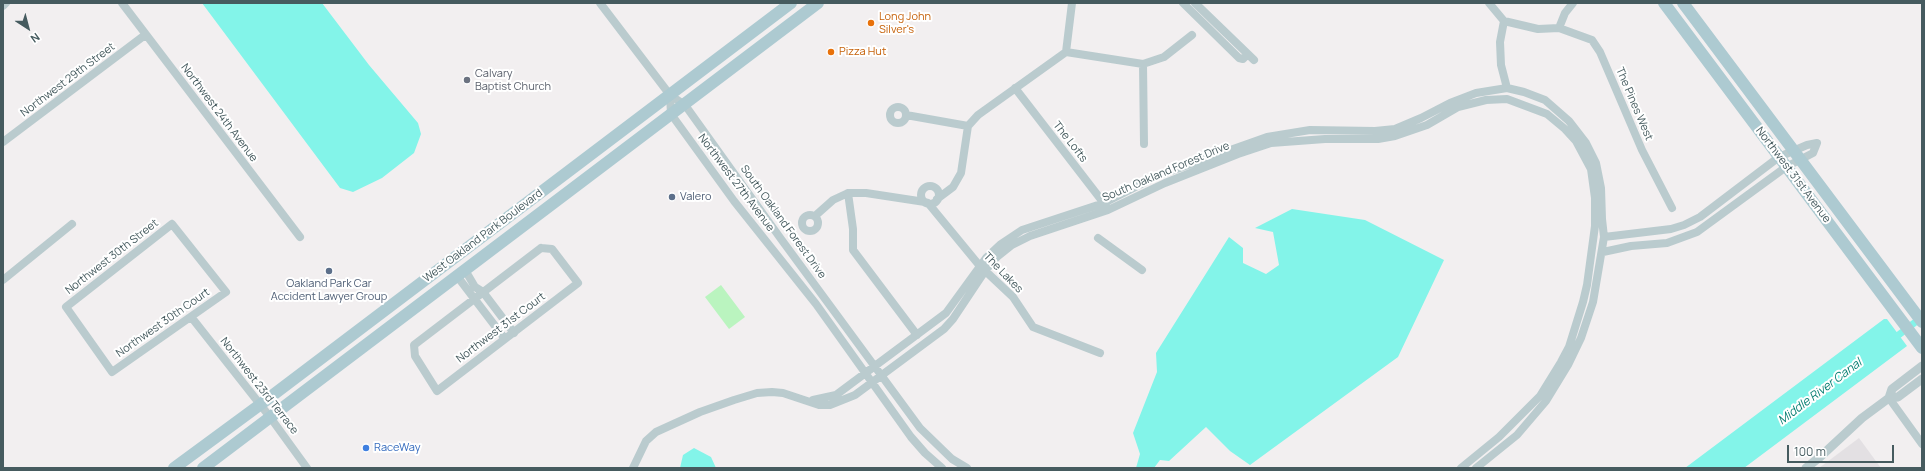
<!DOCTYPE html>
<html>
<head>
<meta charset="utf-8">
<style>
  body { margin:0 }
  #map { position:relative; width:1925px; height:471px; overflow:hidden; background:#f2eff0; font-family:Manrope,sans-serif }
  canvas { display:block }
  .frame { position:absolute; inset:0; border:4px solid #465b5f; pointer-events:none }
  .north { position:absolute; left:8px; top:8px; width:40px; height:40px; -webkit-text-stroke:3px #fff; paint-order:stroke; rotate:144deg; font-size:11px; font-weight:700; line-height:16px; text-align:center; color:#465b5f }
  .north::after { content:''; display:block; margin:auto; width:14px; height:18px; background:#465b5f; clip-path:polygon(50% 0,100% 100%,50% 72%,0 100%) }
  .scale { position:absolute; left:1787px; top:445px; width:107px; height:18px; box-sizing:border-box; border:2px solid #465b5f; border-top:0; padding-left:5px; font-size:12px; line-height:14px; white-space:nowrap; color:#465b5f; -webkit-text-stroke:3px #fff; paint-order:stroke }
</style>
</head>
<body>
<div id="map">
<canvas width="1925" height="471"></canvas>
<div class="frame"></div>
<div class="north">N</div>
<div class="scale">100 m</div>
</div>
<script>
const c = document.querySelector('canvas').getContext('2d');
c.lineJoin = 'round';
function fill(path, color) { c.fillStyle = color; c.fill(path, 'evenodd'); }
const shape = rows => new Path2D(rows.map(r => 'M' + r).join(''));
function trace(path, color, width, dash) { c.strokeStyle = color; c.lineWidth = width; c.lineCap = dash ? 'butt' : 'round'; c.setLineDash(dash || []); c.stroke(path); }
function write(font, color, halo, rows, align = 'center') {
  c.font = font + ' Manrope,sans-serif'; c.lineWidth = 4; c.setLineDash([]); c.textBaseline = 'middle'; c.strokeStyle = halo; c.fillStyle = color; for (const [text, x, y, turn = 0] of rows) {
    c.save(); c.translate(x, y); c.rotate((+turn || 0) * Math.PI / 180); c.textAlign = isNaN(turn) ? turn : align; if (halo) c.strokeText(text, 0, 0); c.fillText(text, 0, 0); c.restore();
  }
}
fill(shape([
  [1859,438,1881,468,1819,468]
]), '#e3e0e3');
fill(shape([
  [721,285,745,317,729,329,705,297]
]), '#baf4bf');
fill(shape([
  [202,3,322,3,369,65,418,123,421,134,414,153,382,178,353,192,340,188],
  [1292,209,1365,220,1444,260,1398,357,1250,465,1230,451,1206,427,1169,461,1160,460,1154,468,1136,468,1140,454,1133,433,1157,372,1156,353,1229,237,1243,248,1243,263,1266,274,1279,265,1273,232,1255,228],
  [1884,319,1887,319,1907,346,1744,468,1685,468],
  [694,448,711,457,716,468,680,468,683,455]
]), '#83f4e9');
trace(shape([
  [1892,340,1922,317]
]), '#83f4e9', 7);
trace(shape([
  [122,3,300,237],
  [600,3,670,95,671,114,734,201,816,304,911,437,925,453,942,468],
  [1183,3,1239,58,1243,59,1248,54],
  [1195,3,1254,60],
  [1489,3,1504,21],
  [3,6,6,3],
  [1559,28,1565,13,1573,3],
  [1066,52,1143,64,1164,57,1192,35],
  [1143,64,1144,144],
  [1015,88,1106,206],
  [1507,88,1501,65,1500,42,1504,21,1538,29,1559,28,1592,40,1600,52,1642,150,1672,208],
  [670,95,685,105,781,239,920,428,952,459,967,468],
  '890 115a8 8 0 1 1 16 0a8 8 0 1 1-16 0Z',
  [906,115,968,126],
  [968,126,978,115,1066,52,1072,3],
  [3,142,145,35],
  '921 195a9 9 0 1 1 18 0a9 9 0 1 1-18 0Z',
  [848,193,853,229,853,250,917,335],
  [937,199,953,187,961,173,968,126],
  [928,203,979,265,1013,297,1033,327,1100,353],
  '802 223a8 8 0 1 1 16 0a8 8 0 1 1-16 0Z',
  [815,216,833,200,848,193,866,193,925,202],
  [172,224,226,292,112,372,66,307,172,224],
  [1098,238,1142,270],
  [541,248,552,249,578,283,437,391,415,356,414,345,541,248],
  [1603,252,1631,246,1667,243,1697,232,1786,167,1813,153,1817,143,1807,145,1779,157,1700,217,1684,225,1671,229,1604,237],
  [465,270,475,287,483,292,514,333],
  [457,276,505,339],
  [3,280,72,224],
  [192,318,270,417,307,468],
  [1889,398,1922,444],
  [813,400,836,395,844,389,946,313,986,258,1001,244,1022,230,1104,203,1157,176,1267,137,1310,130,1375,131,1395,129,1421,118,1450,103,1476,93,1507,88,1524,92,1545,100,1569,121,1586,143,1596,163,1601,188,1602,219,1604,237,1593,302,1581,338,1568,365,1546,401,1517,435,1476,468],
  [633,468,646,441,656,432,700,412,734,400,757,393,772,392,783,393,819,405,830,405,855,395,944,329,953,319,985,271,997,257,1012,245,1030,236,1108,210,1165,183,1238,154,1271,143,1325,139,1378,139,1395,136,1427,125,1458,107,1486,100,1507,99,1547,114,1565,129,1576,141,1591,169,1595,198,1595,226,1587,285,1583,302,1569,347,1561,362,1540,396,1499,437,1461,468]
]), '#bacbce', 8);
trace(shape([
  [1889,398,1892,389,1922,366],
  [1806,468,1820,457,1862,418,1889,398,1898,397,1922,379]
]), '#bacbce', 9);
trace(shape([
  [1664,3,1922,348],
  [1683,3,1922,322],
  [174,468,261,404,791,3],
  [203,468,818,3]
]), '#adcad1', 12);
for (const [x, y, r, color] of [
  [871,23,4,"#e8710a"],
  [831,52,4,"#e8710a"],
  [467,80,4,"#6b7280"],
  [672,197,4,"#5c6f8a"],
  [329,271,4,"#5c6f8a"],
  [366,448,4,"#3f7fe0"]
]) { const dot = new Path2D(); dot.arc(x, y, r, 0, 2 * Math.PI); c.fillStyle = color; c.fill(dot); trace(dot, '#fff', 1.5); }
write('11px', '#c56008', '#fff', [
  ["Long John",879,17],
  ["Silver's",879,30],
  ["Pizza Hut",839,52]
], 'left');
write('11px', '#5b616d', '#fff', [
  ["Calvary",475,74],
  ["Baptist Church",475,87]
], 'left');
write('11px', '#465b5f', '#fff', [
  ["Northwest 29th Street",68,80,-37],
  ["The Pines West",1634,104,67],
  ["Northwest 24th Avenue",219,113,53],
  ["The Lofts",1070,142,52],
  ["South Oakland Forest Drive",1166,172,-23],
  ["Northwest 31st Avenue",1793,175,53],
  ["Northwest 27th Avenue",736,183,53],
  ["South Oakland Forest Drive",783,222,54],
  ["West Oakland Park Boulevard",483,236,-37],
  ["Northwest 30th Street",112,257,-38],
  ["The Lakes",1003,273,46],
  ["Northwest 30th Court",163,323,-35],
  ["Northwest 31st Court",501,328,-37],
  ["Northwest 23rd Terrace",259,386,52]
]);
write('11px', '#4e5e75', '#fff', [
  ["Valero",680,197],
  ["Oakland Park Car",329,284,"center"],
  ["Accident Lawyer Group",329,297,"center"]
], 'left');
write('11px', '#366cbe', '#fff', [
  ["RaceWay",374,448]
], 'left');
write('italic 12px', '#067e71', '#fff', [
  ["Middle River Canal",1820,392,-37]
]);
</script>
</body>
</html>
